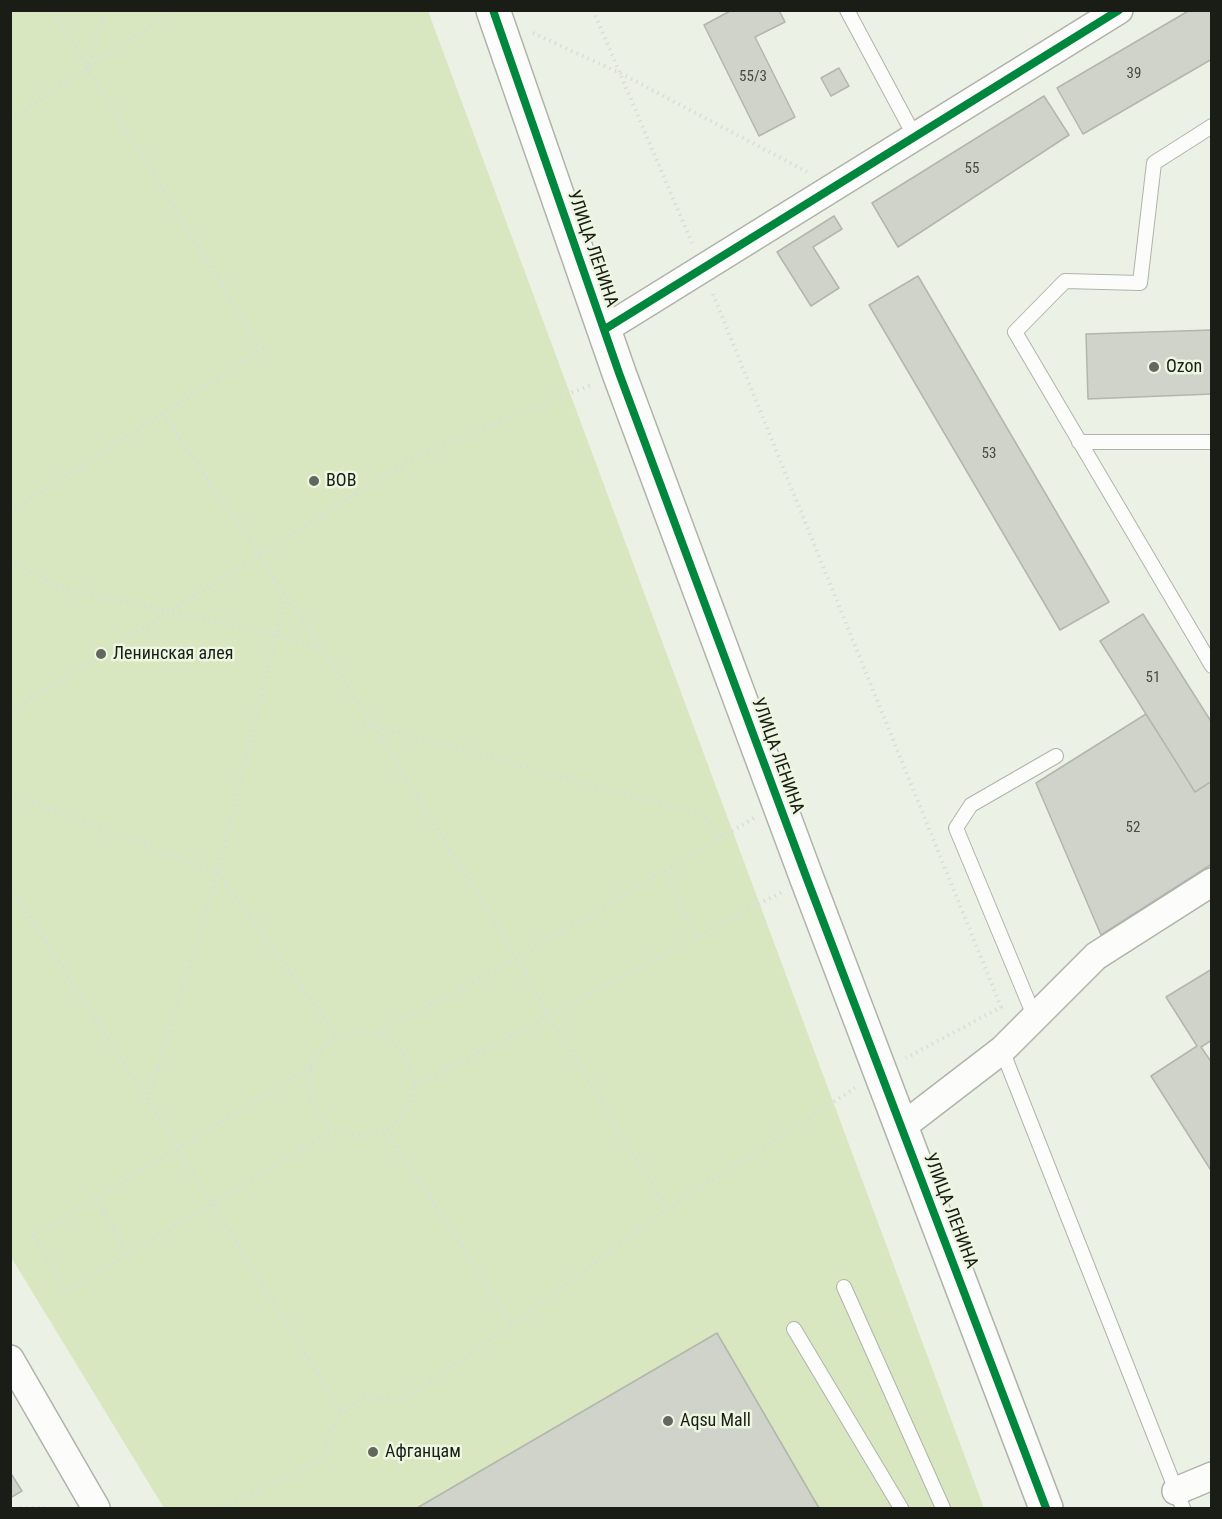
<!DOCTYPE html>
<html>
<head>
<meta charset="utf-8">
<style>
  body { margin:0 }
  #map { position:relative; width:1222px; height:1519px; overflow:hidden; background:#ecf1e6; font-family:"Roboto Condensed",sans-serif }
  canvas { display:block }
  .frame { position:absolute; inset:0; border:12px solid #1a1d16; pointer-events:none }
</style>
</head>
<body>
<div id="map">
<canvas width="1222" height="1519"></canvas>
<div class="frame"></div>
</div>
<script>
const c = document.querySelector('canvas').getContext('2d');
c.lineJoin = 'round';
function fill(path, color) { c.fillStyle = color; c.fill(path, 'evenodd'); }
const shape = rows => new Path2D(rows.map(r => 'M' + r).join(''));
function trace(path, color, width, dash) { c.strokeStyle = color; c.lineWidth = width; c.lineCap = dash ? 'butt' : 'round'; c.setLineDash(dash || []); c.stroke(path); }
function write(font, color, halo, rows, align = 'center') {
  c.font = font + ' "Roboto Condensed",sans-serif'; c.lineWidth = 5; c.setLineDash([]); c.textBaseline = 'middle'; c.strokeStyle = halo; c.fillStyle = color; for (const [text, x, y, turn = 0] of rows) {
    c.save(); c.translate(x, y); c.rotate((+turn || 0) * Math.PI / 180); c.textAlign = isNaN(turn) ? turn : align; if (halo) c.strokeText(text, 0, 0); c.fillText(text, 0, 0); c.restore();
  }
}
fill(shape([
  [11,11,428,11,984,1508,164,1508,11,1257]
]), '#d8e7bf');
const building = shape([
  [732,10,779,10,785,22,755,37,795,117,759,136,704,25,732,10],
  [1190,10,1212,10,1212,59,1083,134,1057,88,1190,10],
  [839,68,849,86,831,96,821,78,839,68],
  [1044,96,1069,135,898,247,872,203,1044,96],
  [834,216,842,229,813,247,839,288,811,306,777,252,834,216],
  [918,276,1109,602,1060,630,869,305,918,276],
  [1212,330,1212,394,1088,399,1086,334,1212,330],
  [1143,614,1212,723,1212,781,1195,792,1100,641,1143,614],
  [1146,714,1195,792,1212,781,1212,864,1101,935,1036,783,1146,714],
  [1212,969,1212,1040,1201,1047,1212,1063,1212,1172,1151,1076,1197,1046,1166,997,1212,969],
  [717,1333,819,1508,417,1508,717,1333],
  [10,1472,22,1491,10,1498,10,1472]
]);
fill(building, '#d0d3ca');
trace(building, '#b2b6ad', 1.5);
const service = shape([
  [847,10,915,137],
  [1212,126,1154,163,1140,283,1065,281,1015,332,1212,666],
  [1079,442,1212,442],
  [1035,1018,956,828,971,805,1056,756],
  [1002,1050,1183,1508],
  [844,1287,943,1508],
  [794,1329,901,1508]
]);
const minor = shape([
  [605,329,1119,10],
  [903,1126,1002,1050,1096,956,1212,882],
  [10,1359,96,1508],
  [1176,1491,1212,1476]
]);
const tertiary = shape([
  [493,10,619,373,807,879,1046,1508]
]);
trace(service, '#b0b3ab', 16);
trace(minor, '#b0b3ab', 30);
trace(tertiary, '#b0b3ab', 36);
trace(shape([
  [593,10,692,243],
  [533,33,620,73,807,172],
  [87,69,106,10],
  [10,120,174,10],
  [713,294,1001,1007,906,1058],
  [163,413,374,726,517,958,549,1016,667,1209],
  [10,512,262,349,52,10],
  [10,559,60,588,276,635,321,649],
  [10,712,416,456,591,385],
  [364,723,705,816,720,838],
  [10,793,218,873,338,1037],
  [664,871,697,937],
  [10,886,173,1139,342,1413],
  '309 1084a52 52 0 1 1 104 0a52 52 0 1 1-104 0Z',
  [378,1034,517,958,754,818],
  [311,1067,34,1236,65,1292,333,1130],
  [414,1087,782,892],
  [148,1100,218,873,286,598],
  [386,1131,513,1324],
  [96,1198,127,1255],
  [20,1508,45,1508],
  [219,1508,317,1463,327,1451,330,1430,342,1413,364,1397,406,1399,513,1324,667,1209,855,1088]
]), '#dbddd9', 4, [1.5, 4.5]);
trace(service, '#fcfdfb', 14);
trace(minor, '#fcfdfb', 27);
trace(tertiary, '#fcfdfb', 33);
trace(shape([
  [493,10,619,373,807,879,1046,1508],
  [605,329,1119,10]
]), '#00873e', 8);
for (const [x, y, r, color] of [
  [1154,367,6,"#64675f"],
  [314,481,6,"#64675f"],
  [101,654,6,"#64675f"],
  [668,1421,6,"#64675f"],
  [373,1452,6,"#64675f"]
]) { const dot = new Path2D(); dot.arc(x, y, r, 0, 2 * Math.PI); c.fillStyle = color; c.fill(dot); trace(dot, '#edf6e1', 2); }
write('15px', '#484a43', null, [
  ["39",1134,74],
  ["55/3",753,77],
  ["55",972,169],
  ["53",989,454],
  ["51",1153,678],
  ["52",1133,828]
]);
write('18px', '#1a1d16', '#edf6e1', [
  ["УЛИЦА ЛЕНИНА",592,249,71],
  ["УЛИЦА ЛЕНИНА",777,756,70],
  ["УЛИЦА ЛЕНИНА",950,1211,69]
]);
write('18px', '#1a1d16', '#edf6e1', [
  ["Ozon",1166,367],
  ["ВОВ",326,481],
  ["Ленинская алея",113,654],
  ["Аqsu Mall",680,1421],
  ["Афганцам",385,1452]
], 'left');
</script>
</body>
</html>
